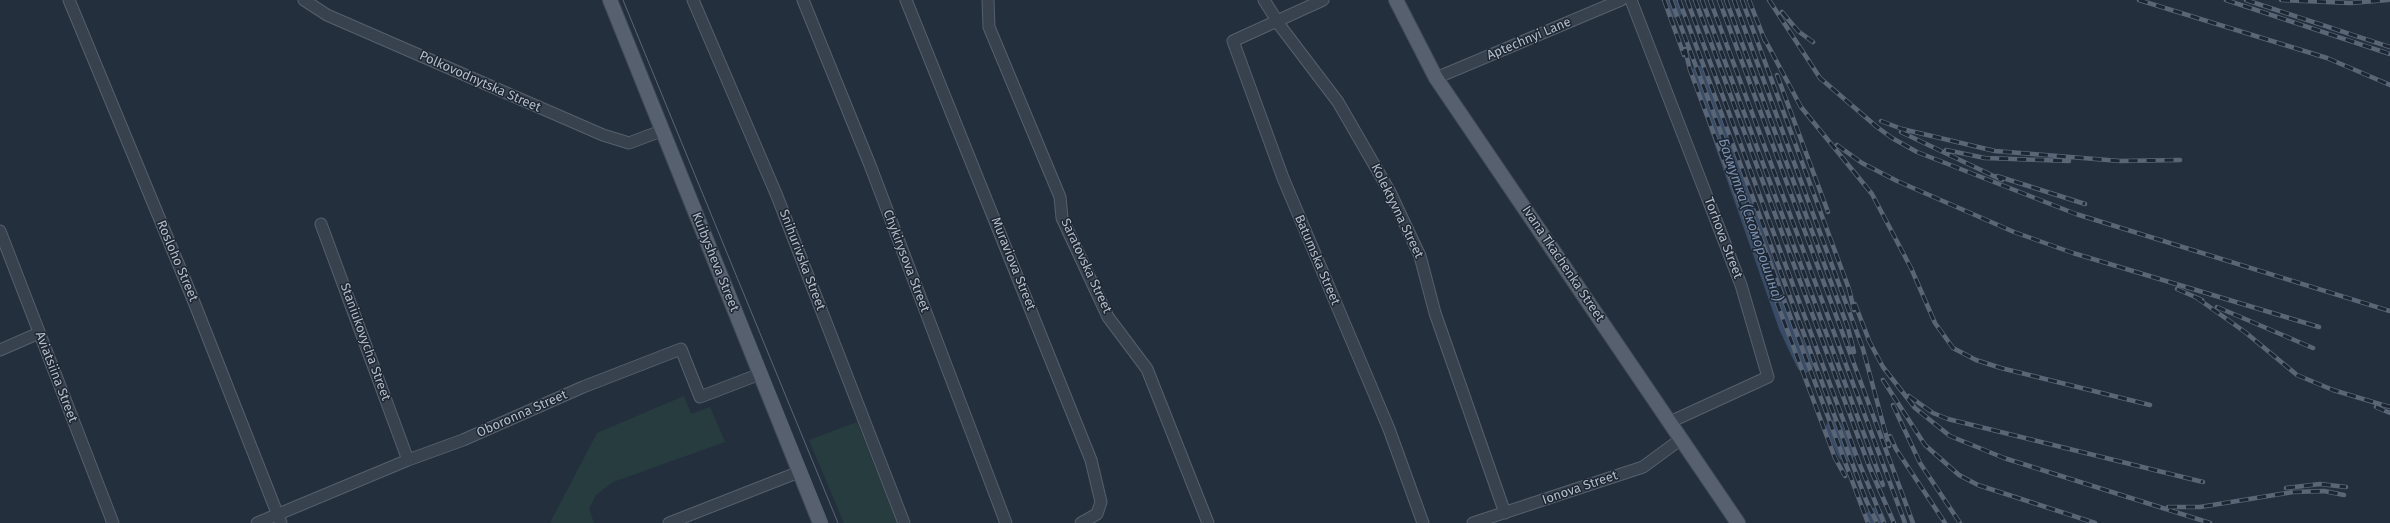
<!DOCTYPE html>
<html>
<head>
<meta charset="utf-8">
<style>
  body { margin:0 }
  canvas { display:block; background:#242f3e }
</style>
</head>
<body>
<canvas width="2390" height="523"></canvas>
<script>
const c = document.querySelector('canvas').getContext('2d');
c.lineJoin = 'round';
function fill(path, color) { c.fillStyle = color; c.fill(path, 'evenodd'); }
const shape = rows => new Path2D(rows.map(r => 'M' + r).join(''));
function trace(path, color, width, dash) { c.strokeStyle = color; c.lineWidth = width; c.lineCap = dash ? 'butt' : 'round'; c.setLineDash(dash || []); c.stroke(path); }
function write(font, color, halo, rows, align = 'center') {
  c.font = font + ' "Fira Sans",sans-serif'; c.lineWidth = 3; c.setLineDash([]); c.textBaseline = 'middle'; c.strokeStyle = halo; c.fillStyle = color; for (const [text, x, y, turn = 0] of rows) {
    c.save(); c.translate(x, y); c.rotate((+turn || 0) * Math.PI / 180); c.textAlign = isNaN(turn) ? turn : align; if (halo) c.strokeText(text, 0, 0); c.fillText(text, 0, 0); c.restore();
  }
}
fill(shape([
  [684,396,691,414,710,407,725,442,613,482,596,495,589,509,594,523,550,523,597,433],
  [857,422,897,523,844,523,809,440]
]), '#263c3f');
trace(shape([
  [1672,0,1675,9],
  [1699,74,1787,326,1805,364],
  [1834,428,1846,453],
  [1875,516,1878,523]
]), '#394c67', 17);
const minor = shape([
  [69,0,192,297,281,523],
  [304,0,327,15,603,135,629,143,661,131],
  [693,0,777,196,904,523],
  [803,0,870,165,1006,523],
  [906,0,1091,460,1101,502,1097,514,1081,523],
  [988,0,989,27,1060,197,1062,218,1108,317,1147,369,1208,523],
  [1264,0,1281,27,1338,102,1390,192,1420,256,1435,313,1505,513],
  [1323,0,1233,41,1283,178,1389,429,1423,523],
  [1631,0,1741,285,1768,377,1670,422],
  [1436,78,1621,0],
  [321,224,408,460],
  [0,231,113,523],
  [0,350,39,333],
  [257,523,408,460,463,440,583,387,681,349,700,397,760,374],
  [669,523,799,472],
  [1473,523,1643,467,1681,439]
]);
const major = shape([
  [610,0,820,523],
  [1396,0,1436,78,1738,523]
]);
trace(minor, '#565f6c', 13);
trace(major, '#414a57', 16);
trace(minor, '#38414e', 11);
trace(major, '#56606e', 14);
trace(shape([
  [616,0,828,523],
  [623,0,838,523]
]), '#5a6575', 1);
const rail = shape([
  [1664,0,1684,55],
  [1671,0,1868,523],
  [1679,0,1866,500,1877,523],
  [1687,0,1860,465,1884,523],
  [1695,0,1869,466,1894,523],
  [1702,0,1883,485],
  [1710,0,1905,523],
  [1719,0,1913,523],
  [1726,0,1848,328,1854,352],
  [1734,0,1863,349,1889,446],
  [1742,0,1849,289,1854,310],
  [1749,0,1765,41],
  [1769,0,1820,78,1877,127,1892,138,1917,152,2076,214,2390,311],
  [2139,0,2327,58,2390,85],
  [2226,0,2390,54],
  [2246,0,2390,47],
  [2281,0,2350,3,2388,0],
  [1782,12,1798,31,1813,42],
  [1763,36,1801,107,1872,194,1911,268,1935,323,1953,348,1976,360,2001,368,2150,405],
  [1685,49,1690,70,1835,458,1845,476],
  [1777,75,1828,212],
  [1881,121,1902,129,1995,151,2120,161,2180,160],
  [1901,132,2002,180],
  [1837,145,1862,163,1897,181,2014,232,2073,253,2319,327],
  [1946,150,1985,158,2069,161],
  [1997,176,2085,204],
  [2177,289,2202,300],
  [2197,298,2245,332,2297,375,2333,390,2390,407],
  [1855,304,1870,343],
  [2217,307,2313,348],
  [1868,339,1883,367,1915,408,1950,436,2004,458,2210,523],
  [1883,380,1925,445,1959,475,1978,485,2095,523],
  [1909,396,1933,413,1948,419,2203,482],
  [1893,405,1920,463,1960,523],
  [2376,407,2390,413],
  [1890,436,1896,449,1945,523],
  [2286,488,2320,484,2346,487],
  [2168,507,2200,507,2293,492,2324,491,2344,495]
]);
trace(rail, '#5a6575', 4.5);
trace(rail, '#1d2633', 3, [9]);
write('13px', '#b4bcc9', '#1d2633', [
  ["Aptechnyi Lane",1529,39,-23],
  ["Polkovodnytska Street",480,82,24],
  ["Kolektyvna Street",1397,211,64],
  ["Torhova Street",1723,238,69],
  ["Snihurivska Street",802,260,69],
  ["Batumska Street",1317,260,67],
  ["Rosloho Street",177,261,67],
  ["Chykirysova Street",906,261,69],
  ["Kuibysheva Street",715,262,68],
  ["Muraviova Street",1013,264,68],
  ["Ivana Tkachenka Street",1563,264,56],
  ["Saratovska Street",1086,266,65],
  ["Staniukovycha Street",365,342,70],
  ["Aviatsiina Street",56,377,69],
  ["Oboronna Street",522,414,-24],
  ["Ionova Street",1580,488,-19]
]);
write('italic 14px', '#7c92b1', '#1d2633', [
  ["Бахмутка (Скоморошина)",1750,220,71]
]);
</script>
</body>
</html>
